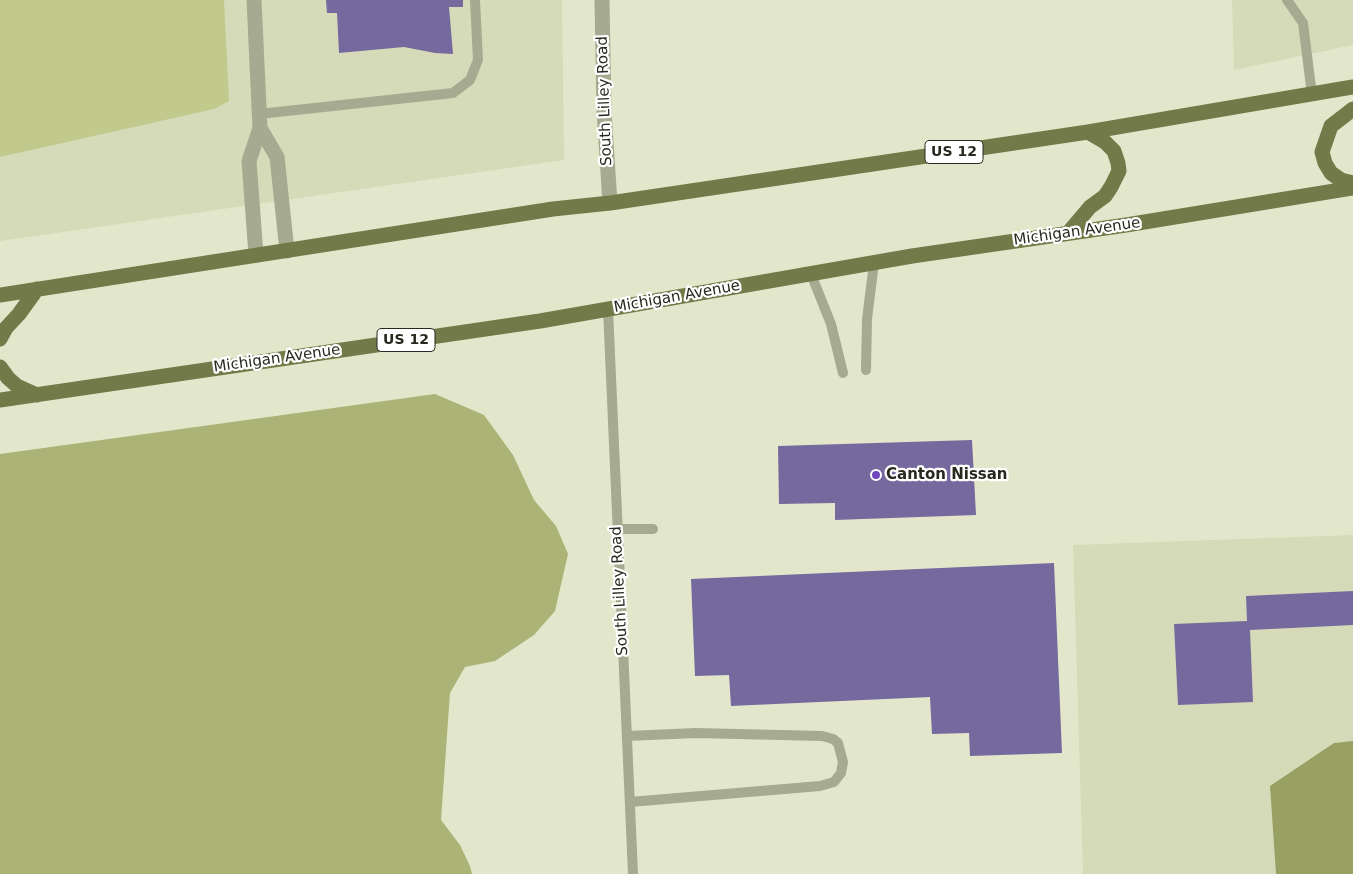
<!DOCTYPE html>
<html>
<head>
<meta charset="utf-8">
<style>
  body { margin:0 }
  canvas { display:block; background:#e2e7cb }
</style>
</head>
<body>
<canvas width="1353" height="874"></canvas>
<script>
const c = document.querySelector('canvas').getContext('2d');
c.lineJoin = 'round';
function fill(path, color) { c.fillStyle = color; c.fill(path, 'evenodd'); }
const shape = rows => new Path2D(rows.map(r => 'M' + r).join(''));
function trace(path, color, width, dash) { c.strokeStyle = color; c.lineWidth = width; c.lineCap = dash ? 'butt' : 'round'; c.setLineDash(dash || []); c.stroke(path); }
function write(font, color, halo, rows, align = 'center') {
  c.font = font + ' "DejaVu Sans",sans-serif'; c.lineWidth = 4.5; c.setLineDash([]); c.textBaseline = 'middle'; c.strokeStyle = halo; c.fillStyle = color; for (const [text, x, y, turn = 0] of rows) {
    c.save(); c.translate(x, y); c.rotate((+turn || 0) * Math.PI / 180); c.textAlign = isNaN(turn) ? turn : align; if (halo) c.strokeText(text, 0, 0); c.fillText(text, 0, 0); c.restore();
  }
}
fill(shape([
  [0,0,562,0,564,160,0,241],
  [1232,0,1353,0,1353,45,1234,70],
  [1353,535,1353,874,1083,874,1073,545]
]), '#d5dbb8');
fill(shape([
  [0,0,224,0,229,101,214,109,0,157]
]), '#c1ca8c');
fill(shape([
  [435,394,484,415,513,455,534,500,556,526,568,554,555,611,534,635,495,661,465,667,450,693,441,820,460,845,470,866,472,874,0,874,0,454]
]), '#abb376');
fill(shape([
  [1353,741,1353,874,1276,874,1270,786,1334,743]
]), '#98a064');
fill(shape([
  [326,0,463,0,463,7,449,7,453,54,435,53,404,47,339,53,337,13,327,13],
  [972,440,976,515,835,520,835,503,779,504,778,446],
  [1054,563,1062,753,970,756,969,733,932,734,930,697,731,706,729,675,695,676,691,579],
  [1353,591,1353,625,1250,630,1253,702,1178,705,1174,624,1247,621,1246,596]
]), '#76699e');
trace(shape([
  [1287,0,1303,23,1312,95],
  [259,114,453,93,470,80,478,60,475,0],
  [811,274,831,324,843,373],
  [608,309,633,874],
  [866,370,867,319,874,263],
  [618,529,653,529],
  [627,736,696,733,822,736,833,739,838,743,843,762,841,773,834,782,820,786,630,802]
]), '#a6aa90', 10);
trace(shape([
  [254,0,260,128,249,161,256,255],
  [260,128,277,157,287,251]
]), '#a6aa90', 15);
trace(shape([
  [602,0,604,111,610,203]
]), '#a6aa90', 15);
trace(shape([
  [1353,109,1331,126,1322,152,1325,163,1331,173,1341,180,1353,183],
  [1068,233,1090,207,1105,196,1111,187,1119,171,1118,163,1114,151,1105,142,1088,132],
  [0,295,553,209,610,203,1088,132,1353,87],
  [0,339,6,328,19,314,37,289],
  [0,367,8,378,17,386,37,395],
  [0,400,540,321,912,256,1126,225,1353,188]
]), '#737a49', 15);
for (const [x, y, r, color] of [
  [876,475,5,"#7147c0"]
]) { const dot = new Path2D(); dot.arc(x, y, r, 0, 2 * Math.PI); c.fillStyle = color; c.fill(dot); trace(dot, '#fff', 2); }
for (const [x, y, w] of [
  [954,152,58],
  [406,340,58]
]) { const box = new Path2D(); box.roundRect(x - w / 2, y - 11.5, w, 23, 4); c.fillStyle = '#fff'; c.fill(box); trace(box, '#27291e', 1); }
write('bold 14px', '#27291e', null, [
  ["US 12",954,152],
  ["US 12",406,340]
]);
write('15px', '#27291e', '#fff', [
  ["South Lilley Road",605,101,-92],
  ["Michigan Avenue",1077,232,-8],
  ["Michigan Avenue",677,297,-10],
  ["Michigan Avenue",277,359,-8],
  ["South Lilley Road",620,591,-93]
]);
write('bold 15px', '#27291e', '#fff', [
  ["Canton Nissan",886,475]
], 'left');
</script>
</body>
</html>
